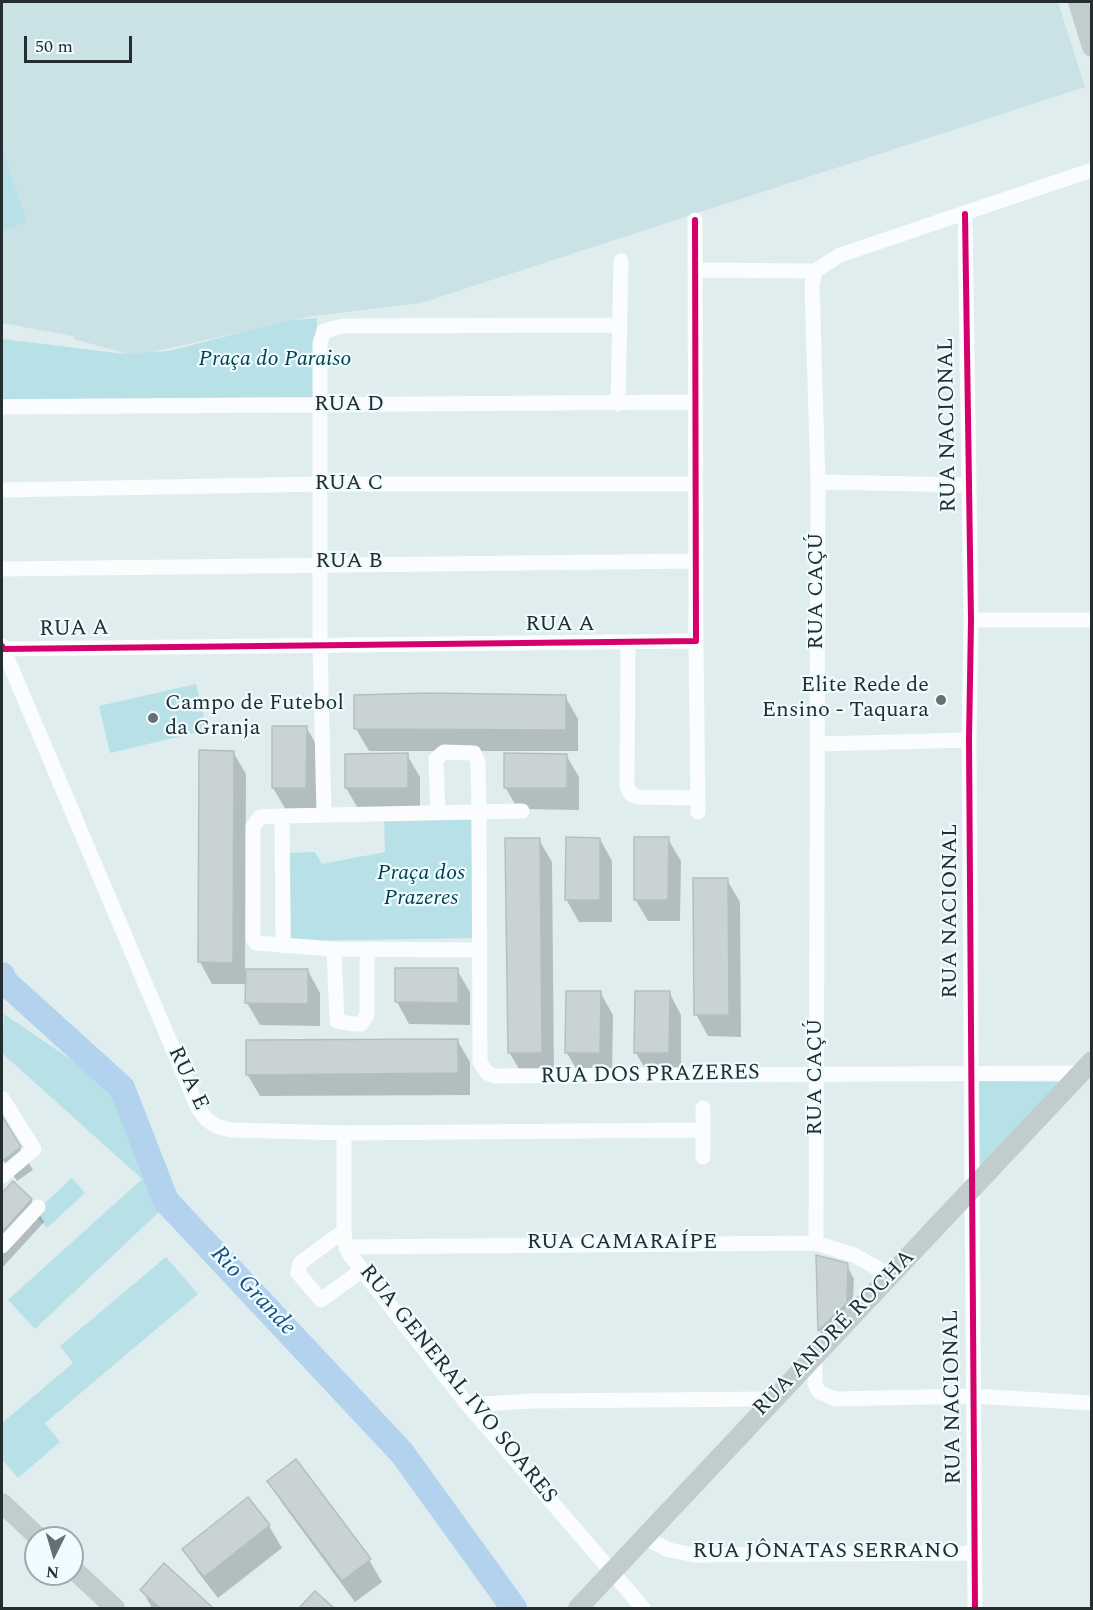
<!DOCTYPE html>
<html>
<head>
<meta charset="utf-8">
<style>
  body { margin:0 }
  #map { position:relative; width:1093px; height:1610px; overflow:hidden; background:#dfedef; font-family:Spectral,serif }
  canvas { display:block }
  .frame { position:absolute; inset:0; border:3px solid #242d2f; pointer-events:none }
  .north { position:absolute; left:24px; top:1526px; width:60px; height:60px; box-sizing:border-box; background:#eefcff; border:2px solid #9da9ac; border-radius:50%; rotate:185deg; font-size:16px; font-weight:700; line-height:24px; text-align:center; color:#242d2f }
  .north::after { content:''; display:block; margin:auto; width:21px; height:27px; background:#657072; clip-path:polygon(50% 0,100% 100%,50% 72%,0 100%) }
  .scale { position:absolute; left:24px; top:36px; width:108px; height:27px; box-sizing:border-box; border:3px solid #242d2f; border-top:0; padding-left:8px; font-size:18px; line-height:21px; white-space:nowrap; color:#242d2f; -webkit-text-stroke:4px #eefcff; paint-order:stroke }
</style>
</head>
<body>
<div id="map">
<canvas width="1093" height="1610"></canvas>
<div class="frame"></div>
<div class="north">N</div>
<div class="scale">50 m</div>
</div>
<script>
const c = document.querySelector('canvas').getContext('2d');
c.lineJoin = 'round';
function fill(path, color) { c.fillStyle = color; c.fill(path, 'evenodd'); }
const shape = rows => new Path2D(rows.map(r => 'M' + r).join(''));
function trace(path, color, width, dash) { c.strokeStyle = color; c.lineWidth = width; c.lineCap = dash ? 'butt' : 'round'; c.setLineDash(dash || []); c.stroke(path); }
function write(font, color, halo, rows, align = 'center') {
  c.font = font + ' Spectral,serif'; c.lineWidth = 4.5; c.setLineDash([]); c.textBaseline = 'middle'; c.strokeStyle = halo; c.fillStyle = color; for (const [text, x, y, turn = 0] of rows) {
    c.save(); c.translate(x, y); c.rotate((+turn || 0) * Math.PI / 180); c.textAlign = isNaN(turn) ? turn : align; if (halo) c.strokeText(text, 0, 0); c.fillText(text, 0, 0); c.restore();
  }
}
fill(shape([
  [2,2,1058,2,1085,87,421,303,313,316,135,356,74,339,73,336,2,323]
]), '#cae2e6');
fill(shape([
  [2,149,27,222,2,231],
  [317,318,314,397,2,399,2,339,125,354,169,351,286,321],
  [196,684,207,730,110,753,99,706],
  [471,812,473,938,291,941,290,853,315,852,322,864,385,852,384,814],
  [4,1014,117,1091,147,1169,143,1179,162,1209,35,1329,8,1300,142,1179,2,1053],
  [979,1081,1066,1082,980,1169],
  [72,1178,85,1193,47,1228,33,1214],
  [166,1257,198,1294,45,1423,60,1442,18,1478,2,1459,2,1423,73,1363,60,1346]
]), '#b7e0e7');
fill(shape([
  [565,696,578,719,578,751,369,751,356,729],
  [306,727,319,749,318,810,286,810,273,788],
  [233,752,246,774,245,970,308,971,320,993,320,1026,260,1025,247,1003,247,984,212,984,200,962],
  [407,755,420,777,420,810,359,810,346,788],
  [566,755,579,777,579,810,518,809,505,787],
  [600,839,612,861,612,922,579,922,566,899],
  [668,839,681,861,680,921,648,921,635,899],
  [539,840,552,862,554,1075,522,1074,509,1052],
  [727,880,740,902,741,1037,708,1036,696,1014],
  [457,970,470,992,470,1025,409,1024,397,1002],
  [600,992,613,1015,612,1075,580,1075,567,1053],
  [669,992,681,1015,681,1075,649,1075,636,1053],
  [457,1040,470,1062,470,1095,260,1096,247,1074],
  [2,1112,6,1125,33,1170,17,1181,2,1158],
  [13,1183,31,1200,44,1222,2,1268,2,1195],
  [818,1257,846,1264,854,1279,852,1314,825,1340,820,1330],
  [269,1481,369,1560,382,1582,355,1602,282,1503],
  [269,1526,282,1548,218,1598,197,1571,184,1549],
  [164,1566,210,1608,152,1608,142,1590]
]), '#0003');
trace(shape([
  [2,975,5,982,122,1088,166,1201,402,1453,514,1608]
]), '#b3d2ee', 26);
const building = shape([
  [428,693,566,695,566,730,354,729,354,695,428,693],
  [272,726,307,726,306,788,272,788,272,726],
  [199,750,234,751,233,963,198,962,199,750],
  [408,753,408,788,345,788,345,754,408,753],
  [504,753,567,754,567,788,504,788,504,753],
  [566,837,600,838,600,900,565,900,566,837],
  [634,837,669,837,668,900,634,900,634,837],
  [505,838,540,838,542,1053,508,1053,505,838],
  [693,878,728,878,729,1015,694,1015,693,878],
  [395,968,458,968,458,1003,395,1002,395,968],
  [246,969,308,969,308,1004,245,1003,246,969],
  [566,991,601,991,600,1053,565,1053,566,991],
  [635,991,670,991,669,1053,634,1053,635,991],
  [458,1039,458,1073,246,1075,246,1040,458,1039],
  [2,1116,21,1147,2,1161,2,1116],
  [13,1181,32,1199,2,1232,2,1193,13,1181],
  [816,1255,847,1263,848,1266,847,1303,818,1331,816,1255],
  [296,1459,371,1559,342,1581,267,1481,296,1459],
  [248,1497,270,1525,204,1577,182,1549,248,1497],
  [164,1563,186,1583,213,1608,160,1608,140,1590,164,1563],
  [315,1591,334,1608,299,1608,315,1591]
]);
fill(building, '#c9d3d6');
trace(building, '#b4bec0', 1.5);
trace(shape([
  [965,214,971,620,969,740,975,1608],
  [695,270,815,271],
  [618,404,621,261],
  [2,407,696,402],
  [818,482,968,485],
  [2,490,322,484,696,484],
  [2,569,696,561],
  [971,620,1092,620],
  [696,641,698,812],
  [628,643,627,787,631,794,638,797,697,798],
  [2,646,198,1108,206,1119,216,1126,231,1130,344,1133,703,1130],
  [3,649,696,641,695,220],
  [817,744,969,740],
  [438,811,436,759,444,752,474,753,478,762,479,810,480,1062,487,1073,495,1076,1079,1073],
  [324,813,320,645,320,343,324,331,343,326,618,325],
  [282,816,283,946],
  [334,949,337,1021,352,1024,361,1024,367,1015,367,950],
  [478,950,334,949,256,943,253,939,253,827,260,817,282,816,522,811],
  [2,1098,34,1149,2,1176],
  [344,1133,344,1231,346,1247,351,1256,468,1405,643,1608],
  [703,1157,703,1108],
  [344,1231,300,1263,298,1273,321,1300,362,1270],
  [816,1243,818,482,812,285,815,271,840,255,1092,170],
  [2,1246,38,1207],
  [346,1247,816,1243,854,1255,891,1276],
  [815,1355,815,1383,819,1392,835,1399,972,1396,1092,1403],
  [468,1405,531,1401,773,1399],
  [646,1538,669,1550,696,1555,974,1553]
]), '#fafcfd', 15);
trace(shape([
  [1078,2,1092,47],
  [2,1503,39,1538],
  [72,1568,115,1608],
  [578,1608,1092,1061]
]), '#c1cdcd', 20);
trace(shape([
  [965,214,971,620,969,740,975,1608],
  [2,646,3,649,696,641,695,220]
]), '#d6006c', 6);
for (const [x, y, r, color] of [
  [941,700,6,"#657072"],
  [153,718,6,"#657072"]
]) { const dot = new Path2D(); dot.arc(x, y, r, 0, 2 * Math.PI); c.fillStyle = color; c.fill(dot); trace(dot, '#eefcff', 2); }
write('italic 22px', '#004049', '#eefcff', [
  ["Praça do Paraiso",275,361],
  ["Praça dos",421,875],
  ["Prazeres",421,900]
]);
write('22px', '#242d2f', '#eefcff', [
  ["RUA D",349,406],
  ["RUA NACIONAL",949,425,-91],
  ["RUA C",349,485],
  ["RUA B",349,563],
  ["RUA CAÇÚ",818,591,-90],
  ["RUA A",560,626],
  ["RUA A",74,630,-1],
  ["RUA NACIONAL",952,911,-90],
  ["RUA DOS PRAZERES",650,1076,-1],
  ["RUA CAÇÚ",817,1077,-90],
  ["RUA E",187,1079,65],
  ["RUA CAMARAÍPE",622,1244],
  ["RUA ANDRÉ ROCHA",835,1334,-46],
  ["RUA GENERAL IVO SOARES",457,1385,51],
  ["RUA NACIONAL",954,1397,-91],
  ["RUA JÔNATAS SERRANO",826,1553]
]);
write('22px', '#242d2f', '#eefcff', [
  ["Elite Rede de",929,687],
  ["Ensino - Taquara",929,712],
  ["Campo de Futebol",165,705,"left"],
  ["da Granja",165,730,"left"]
], 'right');
write('italic 24px', '#1b5183', '#eefcff', [
  ["Rio Grande",252,1292,47]
]);
</script>
</body>
</html>
